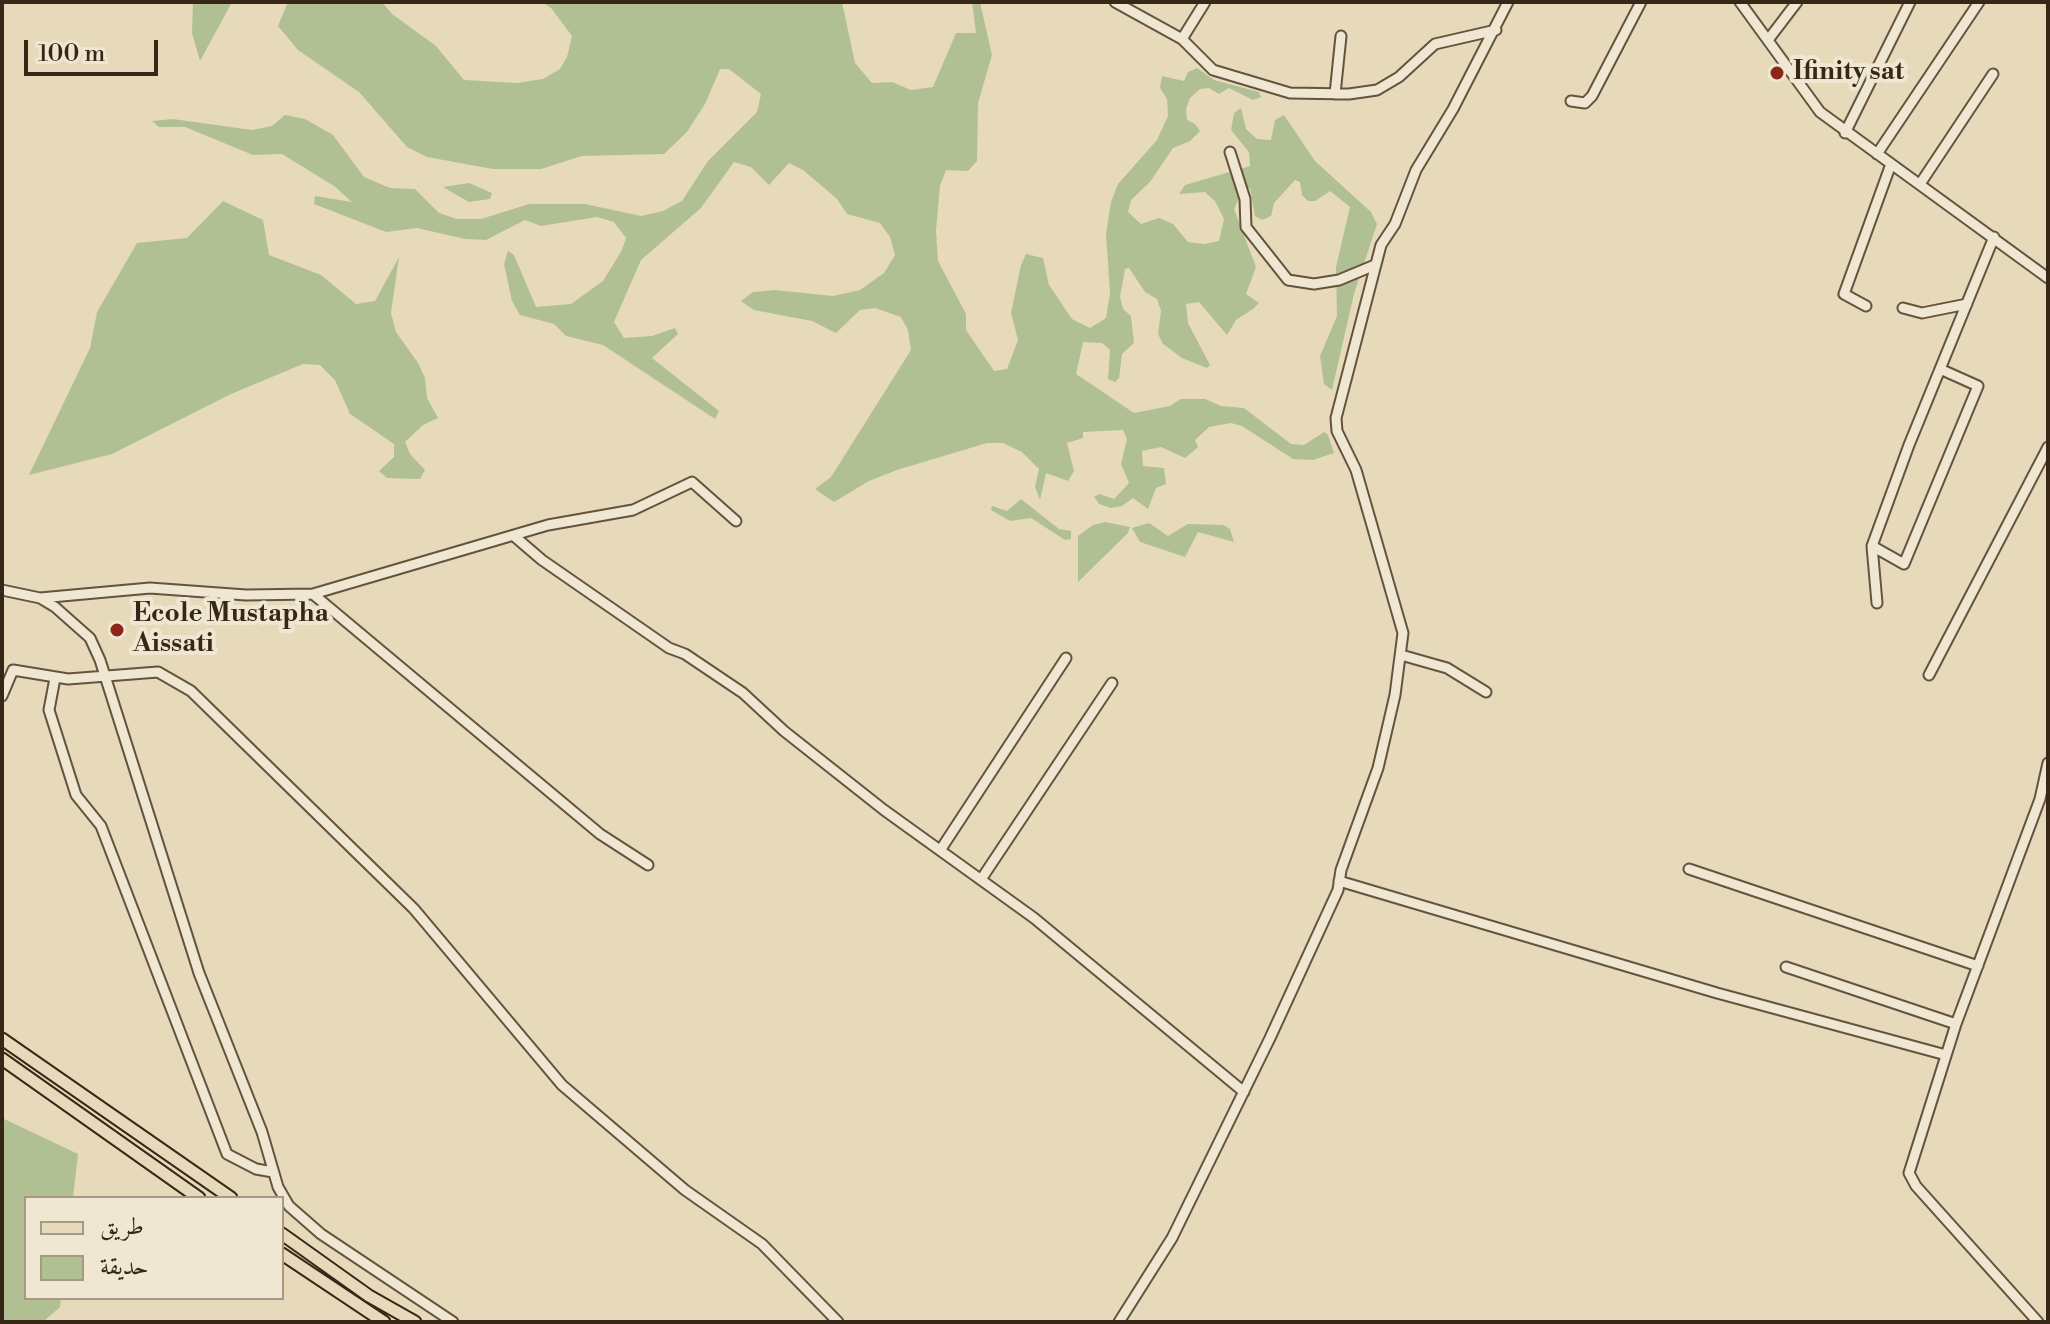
<!DOCTYPE html>
<html>
<head>
<meta charset="utf-8">
<style>
  body { margin:0 }
  #map { position:relative; width:2050px; height:1324px; overflow:hidden; background:#e6daba; font-family:"Libre Bodoni",Amiri,serif }
  canvas { display:block }
  .frame { position:absolute; inset:0; border:4px solid #382616; pointer-events:none }
  .legend { position:absolute; left:24px; top:1196px; width:260px; height:104px; box-sizing:border-box; background:#efe7d2; border:2px solid #a69a87; margin:0; padding:10px 14px; list-style:none; font-size:24px; color:#382616 }
  .legend li { display:flex; align-items:center; gap:16px; height:40px }
  .legend b { width:40px; border:2px solid #a69a87 }
  .scale { position:absolute; left:24px; top:40px; width:134px; height:36px; box-sizing:border-box; border:4px solid #382616; border-top:0; padding-left:10px; font-size:24px; line-height:28px; white-space:nowrap; color:#382616; -webkit-text-stroke:6px #efe7d2; paint-order:stroke }
</style>
</head>
<body>
<div id="map">
<canvas width="2050" height="1324"></canvas>
<div class="frame"></div>
<ul class="legend">
<li><b style="height:10px;background:#e6daba"></b>طريق</li>
<li><b style="height:22px;background:#b1c093"></b>حديقة</li>
</ul>
<div class="scale">100 m</div>
</div>
<script>
const c = document.querySelector('canvas').getContext('2d');
c.lineJoin = 'round';
function fill(path, color) { c.fillStyle = color; c.fill(path, 'evenodd'); }
const shape = rows => new Path2D(rows.map(r => 'M' + r).join(''));
function trace(path, color, width, dash) { c.strokeStyle = color; c.lineWidth = width; c.lineCap = dash ? 'butt' : 'round'; c.setLineDash(dash || []); c.stroke(path); }
function write(font, color, halo, rows, align = 'center') {
  c.font = font + ' "Libre Bodoni",serif'; c.lineWidth = 8; c.setLineDash([]); c.textBaseline = 'middle'; c.strokeStyle = halo; c.fillStyle = color; for (const [text, x, y, turn = 0] of rows) {
    c.save(); c.translate(x, y); c.rotate((+turn || 0) * Math.PI / 180); c.textAlign = isNaN(turn) ? turn : align; if (halo) c.strokeText(text, 0, 0); c.fillText(text, 0, 0); c.restore();
  }
}
fill(shape([
  [193,2,232,2,200,61,192,33],
  [288,2,382,2,392,14,436,46,464,80,517,83,543,79,560,69,567,57,572,36,551,8,542,2,842,2,855,63,872,83,892,82,911,90,933,87,956,33,976,33,972,2,980,2,992,55,978,103,977,161,968,171,946,170,940,186,936,231,938,261,966,314,966,330,994,371,1007,369,1018,340,1011,313,1021,265,1026,254,1043,258,1049,285,1072,319,1090,328,1106,318,1110,293,1106,234,1111,202,1118,184,1157,140,1168,116,1167,99,1160,88,1162,76,1184,81,1188,72,1197,68,1214,80,1259,92,1261,97,1253,100,1229,88,1219,94,1209,88,1200,89,1190,98,1186,109,1187,120,1195,124,1200,131,1190,141,1173,148,1150,182,1131,200,1128,212,1141,224,1159,218,1173,224,1188,242,1204,244,1219,241,1224,219,1215,201,1205,192,1179,194,1185,185,1250,166,1249,152,1231,130,1234,113,1241,108,1246,129,1257,139,1271,140,1275,120,1284,115,1315,161,1371,212,1377,224,1354,294,1332,390,1324,384,1320,356,1337,316,1336,267,1350,207,1330,191,1315,201,1308,201,1302,195,1300,182,1295,180,1274,203,1271,216,1262,220,1255,216,1250,188,1242,191,1234,209,1256,267,1246,294,1259,303,1253,309,1236,320,1227,335,1199,302,1186,304,1188,323,1210,365,1207,368,1182,358,1163,344,1158,334,1161,311,1157,299,1145,292,1129,268,1125,269,1120,297,1123,309,1131,316,1134,343,1122,354,1119,378,1115,382,1108,379,1110,350,1102,343,1083,342,1076,374,1134,413,1170,406,1181,399,1205,399,1221,406,1244,408,1291,444,1304,445,1324,432,1328,435,1334,453,1313,460,1293,459,1242,426,1231,423,1209,427,1195,440,1198,447,1185,458,1161,447,1142,451,1143,466,1164,468,1166,484,1156,488,1148,509,1133,498,1122,506,1111,508,1099,504,1094,497,1099,494,1114,499,1129,483,1121,464,1127,439,1123,430,1083,432,1083,438,1067,443,1074,471,1068,481,1046,473,1040,500,1035,487,1039,469,1022,452,1003,443,987,443,897,470,869,481,834,502,815,489,831,477,911,350,908,330,901,317,875,308,860,310,836,333,812,321,754,310,741,301,753,292,775,290,833,296,860,290,884,273,895,255,890,237,880,223,847,214,837,199,803,170,789,163,769,185,751,167,734,162,701,208,641,260,614,322,624,338,652,336,675,328,678,334,652,358,719,411,715,419,603,345,566,336,554,324,520,315,512,301,504,264,508,251,514,255,536,307,571,304,603,281,622,250,626,238,614,222,597,217,541,226,525,220,486,240,465,239,417,228,386,232,314,204,315,196,352,202,334,186,282,154,253,155,185,127,159,127,152,121,173,119,252,130,272,126,285,115,305,119,333,135,364,177,390,188,415,189,439,213,457,219,481,219,529,204,585,204,641,216,663,211,682,201,708,161,757,112,761,94,729,69,720,69,705,104,687,132,664,154,582,156,541,169,493,169,427,157,407,147,359,92,298,50,278,26],
  [469,183,492,193,490,199,469,202,443,187],
  [223,201,263,220,269,255,321,275,356,304,375,301,399,257,391,313,396,332,418,363,425,378,427,398,438,418,423,425,405,442,410,454,425,470,420,479,387,478,379,471,394,457,394,444,350,414,335,380,320,365,303,364,231,394,112,454,29,475,90,348,97,312,137,243,187,238],
  [1021,499,1059,529,1071,531,1071,539,1065,540,1031,518,1010,521,991,510,992,506,1007,511],
  [1105,522,1130,527,1128,533,1078,582,1078,536,1093,525],
  [1149,523,1168,536,1188,524,1223,525,1230,529,1234,542,1198,532,1185,557,1140,542,1132,528],
  [2,1118,78,1154,73,1198,26,1198,26,1298,61,1298,60,1307,43,1322,2,1322]
]), '#b1c093');
const minor = shape([
  [1115,2,1182,39,1213,70,1290,93,1349,94,1377,90,1399,77,1435,44,1496,30],
  [1740,2,1820,112,2048,278],
  [1182,39,1205,2],
  [1768,40,1797,2],
  [1335,94,1341,36],
  [1571,101,1585,103,1592,96,1641,2],
  [1845,133,1910,2],
  [1230,152,1245,199,1246,227,1288,280,1314,284,1339,280,1375,265],
  [1877,154,1979,2],
  [1920,184,1993,74],
  [1866,306,1844,294,1891,164],
  [1903,308,1922,313,1967,304],
  [514,536,542,560,669,648,685,654,743,693,784,731,884,810,1034,918,1244,1092],
  [1872,546,1904,564,1978,386,1940,369],
  [2,590,40,598,55,607,90,638,100,660,199,973,262,1132,278,1187,289,1206,321,1234,453,1322],
  [313,594,600,834,648,865],
  [40,598,150,588,246,595,313,594,548,525,633,510,692,482,736,521],
  [1877,603,1872,546,1909,445,1994,237],
  [1401,655,1447,668,1486,692],
  [1929,675,2048,447],
  [55,678,49,710,76,795,101,826,227,1154,256,1169,273,1172],
  [2,696,13,670,68,679,158,672,191,691,414,909,562,1085,685,1190,762,1244,838,1322],
  [941,849,1066,658],
  [1689,869,1978,966],
  [982,878,1112,683],
  [1339,881,1717,993,1946,1055],
  [1786,967,1956,1024],
  [1119,1322,1172,1238,1270,1038,1338,890,1341,870,1378,768,1395,695,1403,633,1356,470,1337,431,1336,418,1381,245,1395,224,1416,170,1453,109,1508,2],
  [2038,1322,1916,1186,1909,1173,1956,1024,2040,799,2048,763]
]);
const major = shape([
  [2,1039,231,1198],
  [2,1059,199,1198],
  [282,1234,369,1296,415,1322],
  [282,1254,384,1322]
]);
trace(minor, '#64533f', 13);
trace(major, '#382616', 15);
trace(minor, '#efe7d2', 9);
trace(major, '#e6daba', 11);
for (const [x, y, r, color] of [
  [1777,73,8,"#8f2418"],
  [117,630,8,"#8f2418"]
]) { const dot = new Path2D(); dot.arc(x, y, r, 0, 2 * Math.PI); c.fillStyle = color; c.fill(dot); trace(dot, '#efe7d2', 3); }
write('bold 26px', '#382616', '#efe7d2', [
  ["Ifinity sat",1793,73],
  ["Ecole Mustapha",133,615],
  ["Aissati",133,645]
], 'left');
</script>
</body>
</html>
